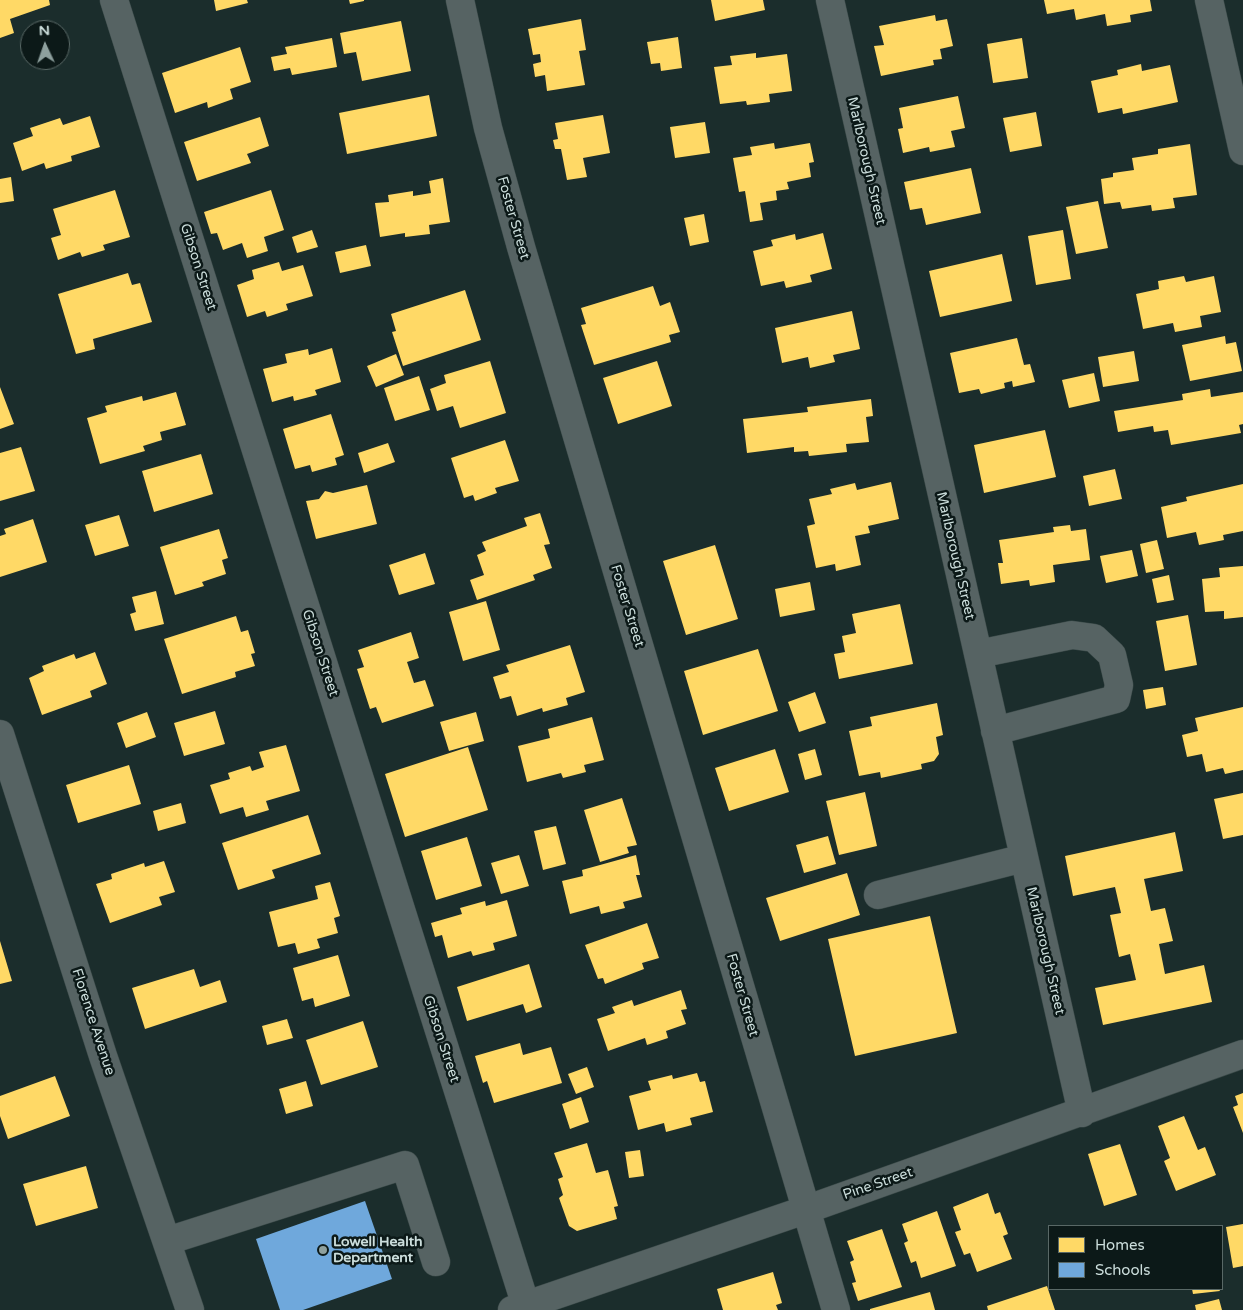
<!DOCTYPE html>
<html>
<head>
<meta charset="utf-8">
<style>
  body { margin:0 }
  #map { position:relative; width:1243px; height:1310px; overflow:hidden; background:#1b2d2c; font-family:"Varela Round",sans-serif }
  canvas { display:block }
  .legend { position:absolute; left:1048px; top:1225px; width:175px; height:65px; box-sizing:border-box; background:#0c1918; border:1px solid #596866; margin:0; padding:6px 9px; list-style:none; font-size:15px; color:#ccdedc }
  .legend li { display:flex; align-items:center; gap:10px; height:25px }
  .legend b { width:25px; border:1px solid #596866 }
  .north { position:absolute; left:20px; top:20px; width:50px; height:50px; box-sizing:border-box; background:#0c1918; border:1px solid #596866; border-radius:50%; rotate:357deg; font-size:14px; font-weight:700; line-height:20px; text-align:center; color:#ccdedc }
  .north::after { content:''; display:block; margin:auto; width:18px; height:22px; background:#8ea09e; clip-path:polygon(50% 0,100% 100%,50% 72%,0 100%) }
</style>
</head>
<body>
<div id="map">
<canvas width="1243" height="1310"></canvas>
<ul class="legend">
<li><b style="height:14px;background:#ffd966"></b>Homes</li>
<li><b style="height:14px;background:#6fa8dc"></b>Schools</li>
</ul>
<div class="north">N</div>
</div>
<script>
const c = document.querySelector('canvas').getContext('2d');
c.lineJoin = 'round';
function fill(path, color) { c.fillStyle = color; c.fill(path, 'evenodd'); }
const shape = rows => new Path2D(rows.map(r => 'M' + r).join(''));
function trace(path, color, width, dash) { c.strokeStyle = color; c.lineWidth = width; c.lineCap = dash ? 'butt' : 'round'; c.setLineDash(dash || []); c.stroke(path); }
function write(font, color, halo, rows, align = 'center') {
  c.font = font + ' "Varela Round",sans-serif'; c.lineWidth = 5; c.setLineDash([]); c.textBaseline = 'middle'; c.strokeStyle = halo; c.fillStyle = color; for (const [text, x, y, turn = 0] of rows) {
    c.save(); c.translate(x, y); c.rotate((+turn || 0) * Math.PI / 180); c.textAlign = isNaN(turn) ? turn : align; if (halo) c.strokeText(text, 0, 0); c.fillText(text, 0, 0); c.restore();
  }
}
fill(shape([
  [0,0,49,0,50,5,10,19,14,33,0,38],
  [214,0,247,0,248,3,216,11],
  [349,0,364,0,364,1,350,4],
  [711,0,763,0,765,10,715,21],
  [1044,0,1150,0,1152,11,1130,15,1131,22,1107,26,1105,14,1076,20,1074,9,1047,14],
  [935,15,936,21,947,19,953,46,940,49,942,59,933,60,934,65,881,76,874,46,884,45,879,26],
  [581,19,586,50,579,51,585,85,547,91,545,75,535,77,533,64,541,62,540,54,533,55,528,29],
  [401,21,411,71,362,81,356,52,344,54,340,33],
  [678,37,682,68,661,71,660,63,651,64,647,42],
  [332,38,337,67,292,75,290,68,274,71,271,57,287,54,285,47],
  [1022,38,1028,78,993,83,987,44],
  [240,47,251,82,230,89,233,99,208,108,207,102,175,113,162,73],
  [756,53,756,58,787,54,792,91,769,94,770,102,747,105,746,101,720,104,714,67,732,65,730,56],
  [1141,64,1142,71,1170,65,1178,102,1123,114,1122,108,1098,113,1091,81,1118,75,1117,70],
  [429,95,437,136,347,154,339,113],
  [958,96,965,128,951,131,955,147,930,152,929,147,903,153,898,129,903,128,899,108],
  [1036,112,1042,146,1010,152,1003,118],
  [603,115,610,153,583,158,587,177,567,180,561,149,555,149,553,140,558,139,555,123],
  [90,116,100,147,71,156,72,161,46,169,44,163,22,171,13,143,33,136,30,128,60,118,63,125],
  [260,117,269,146,247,154,251,163,197,181,184,142],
  [705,122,710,153,675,158,670,127],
  [774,143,775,149,810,143,814,162,809,163,811,177,787,182,789,189,776,191,777,200,760,203,763,220,750,222,745,191,739,192,733,158,752,155,750,147],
  [1190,144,1197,195,1173,198,1175,208,1152,211,1151,205,1122,209,1120,202,1104,204,1101,179,1113,177,1113,173,1134,170,1132,158,1158,154,1158,149],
  [971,168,981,213,926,225,922,208,910,210,904,182],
  [11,177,14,201,0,203,0,179],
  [443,178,450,222,429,225,430,234,405,237,405,233,380,237,375,203,389,202,388,195,413,191,413,196,431,193,429,181],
  [115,190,130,237,103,245,105,250,82,257,80,252,58,260,51,238,61,235,53,209],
  [271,190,284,230,264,237,268,251,247,258,242,243,223,250,217,233,211,234,204,212],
  [1098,201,1108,248,1076,254,1066,207],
  [704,214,709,242,690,246,684,218],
  [312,230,318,247,297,253,292,237],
  [1063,230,1071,279,1036,285,1028,236],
  [823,233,832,269,810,275,812,282,786,288,784,281,761,286,753,251,773,246,771,240,795,234,796,240],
  [366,245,371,266,340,273,335,252],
  [1002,254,1012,301,940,317,929,271],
  [279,262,282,271,303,265,313,296,286,304,288,310,267,317,265,311,247,317,237,285,254,279,252,270],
  [128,273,132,285,140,283,152,322,93,339,95,349,76,354,58,294],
  [1184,276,1186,282,1214,276,1221,312,1200,316,1202,327,1175,332,1173,323,1143,329,1136,294,1159,289,1158,281],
  [653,286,660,306,670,302,680,332,669,335,671,342,594,365,581,325,586,324,581,308],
  [465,290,481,340,403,366,392,332,396,331,391,314],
  [852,311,860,349,833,355,835,362,810,368,808,357,782,363,775,328],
  [1225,336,1226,344,1236,342,1242,371,1190,381,1182,345],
  [1017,338,1024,365,1030,364,1035,382,1013,387,1012,381,1004,383,1005,388,981,394,979,389,959,393,950,353],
  [332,348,341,382,315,390,317,395,294,401,293,396,272,402,263,369,287,363,285,354,308,349,309,355],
  [1134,351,1139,381,1103,387,1098,357],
  [396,354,404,375,376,387,367,366],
  [490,361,506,413,460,428,453,406,437,411,430,389,446,383,444,375],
  [657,361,672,406,618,424,603,378],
  [1094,373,1100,401,1069,408,1062,380],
  [419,376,430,410,395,421,384,388],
  [0,387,14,424,0,429],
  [1210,389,1211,397,1243,392,1243,424,1239,425,1241,433,1171,445,1168,430,1154,432,1153,426,1118,432,1114,411,1183,400,1182,394],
  [176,392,186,425,160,432,162,440,143,446,145,451,100,464,87,418,107,412,105,406,142,396,143,401],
  [871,399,873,416,866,417,869,442,846,444,847,452,809,456,808,451,794,452,794,447,747,453,743,419,808,412,807,407],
  [331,414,344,455,335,458,337,465,312,472,310,465,295,469,283,429],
  [1045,430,1056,477,984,493,974,445],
  [505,440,519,481,495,488,497,493,475,501,473,495,464,498,451,458],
  [388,443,395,462,364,473,358,453],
  [21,447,35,491,0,501,0,453],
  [201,454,213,494,154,512,142,471],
  [1115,469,1122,499,1089,506,1083,476],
  [891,482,899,519,868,526,870,533,855,536,861,565,836,571,835,564,816,568,807,526,815,524,809,499,832,494,830,489,855,483,857,490],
  [1243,484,1243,531,1223,535,1224,540,1199,545,1196,532,1167,538,1161,507,1187,501,1186,497],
  [367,485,377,524,316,539,306,501,319,499,325,491,333,493],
  [540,513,550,544,544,545,552,568,533,575,535,580,477,600,470,580,484,575,477,555,486,551,482,542,527,526,524,518],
  [119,515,129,546,95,556,85,525],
  [33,519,47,562,0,577,0,536,6,534,4,529],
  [1070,525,1071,531,1086,529,1090,560,1053,565,1055,582,1030,586,1029,580,1001,584,998,563,1003,563,999,540,1054,532,1053,527],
  [219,529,228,558,222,560,226,574,202,582,204,586,175,595,160,547],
  [1157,540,1164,569,1146,573,1140,544],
  [715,545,738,619,686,635,663,561],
  [1132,550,1138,576,1106,583,1100,556],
  [425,553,435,584,399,595,389,565],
  [1243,566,1243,617,1224,619,1224,611,1205,612,1202,579,1220,577,1219,568],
  [1169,575,1174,600,1157,603,1152,579],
  [810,582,815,610,780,617,775,589],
  [156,591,164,624,135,631,130,614,136,612,132,597],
  [486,601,500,650,463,661,449,612],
  [900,604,913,664,839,679,834,654,845,652,842,636,856,633,852,614],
  [1188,615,1197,665,1165,671,1156,621],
  [236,616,241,632,248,630,255,653,251,654,255,666,235,672,236,677,182,694,164,639],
  [411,632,419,658,407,662,414,683,425,680,434,706,382,723,376,707,370,709,357,669,364,667,358,650],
  [570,645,585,692,566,698,568,705,543,712,542,708,517,716,511,696,500,699,493,677,509,672,506,665],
  [758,649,778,711,703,735,684,671],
  [95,652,107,684,90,691,92,697,42,715,29,678,44,671,42,666,74,654,76,659],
  [1163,687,1166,705,1146,709,1143,690],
  [815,692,826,723,799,732,788,702],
  [937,703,943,735,936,737,939,754,934,761,921,764,922,769,881,778,880,772,859,776,849,731,872,726,870,717],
  [1243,707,1243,770,1225,774,1223,768,1206,772,1202,754,1187,757,1182,735,1198,731,1195,718],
  [215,711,225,744,184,756,174,723],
  [147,712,156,737,126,748,117,723],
  [476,712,484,741,449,751,440,722],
  [592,717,604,760,584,765,586,772,563,778,561,773,527,782,518,746,550,738,548,729],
  [286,745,300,791,266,801,269,810,246,817,243,807,220,814,210,785,230,779,228,773,250,766,252,771,264,767,259,752],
  [468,747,488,810,405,837,385,774],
  [775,749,789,792,729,811,715,768],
  [815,749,822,775,805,780,798,754],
  [129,765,141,804,78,823,66,785],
  [865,792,877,846,839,855,826,801],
  [1243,793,1243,835,1223,839,1214,799],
  [622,798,637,845,627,847,629,853,600,862,584,810],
  [181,803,186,823,158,831,153,811],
  [308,815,321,854,272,870,275,878,238,890,222,843],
  [556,826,566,864,543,870,534,831],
  [1175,832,1183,871,1144,879,1151,911,1165,908,1173,941,1159,944,1165,974,1204,965,1212,1002,1103,1025,1095,988,1136,980,1130,954,1119,957,1110,915,1121,913,1115,887,1073,896,1065,856],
  [828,836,836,864,804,873,796,845],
  [467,837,482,886,436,900,421,851],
  [519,855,529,886,501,894,491,863],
  [636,855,640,875,636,875,642,897,623,902,625,908,601,914,599,906,570,914,562,881,583,876,582,870],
  [164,861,175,892,159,897,162,905,110,923,96,884,112,879,111,874,144,863,145,867],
  [847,873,860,915,780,941,766,898],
  [330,882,340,916,334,918,338,933,317,939,320,948,298,954,295,943,278,947,269,912,318,899,315,886],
  [507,900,517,936,493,943,495,950,473,956,471,951,448,958,442,935,435,937,431,923,462,914,460,908,485,901,486,906],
  [930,916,957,1033,855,1056,828,939],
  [647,923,659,958,642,963,644,969,605,984,603,978,598,979,585,945],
  [0,941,12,981,0,984],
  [338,955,350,996,315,1007,313,998,302,1001,293,968],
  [529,964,542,1007,526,1013,523,1004,467,1021,457,987],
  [194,969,200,987,220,980,227,1002,145,1029,132,988],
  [681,990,687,1009,681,1010,686,1024,666,1031,668,1038,647,1045,645,1038,608,1051,597,1019,615,1013,612,1007,632,1000,634,1006],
  [287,1019,293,1038,267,1045,262,1026],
  [363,1021,378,1067,321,1085,306,1040],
  [520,1043,523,1055,551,1047,562,1083,494,1103,487,1081,483,1083,475,1056],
  [587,1067,594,1087,576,1094,568,1074],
  [697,1073,700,1082,705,1081,713,1112,690,1118,692,1125,666,1132,664,1123,638,1130,629,1096,651,1090,648,1081,672,1075,673,1079],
  [55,1076,70,1116,8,1139,0,1116,0,1096],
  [306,1081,313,1106,286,1114,279,1089],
  [1243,1093,1243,1133,1233,1107,1238,1105,1235,1096],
  [581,1097,589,1122,570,1129,562,1104],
  [1184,1116,1198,1150,1205,1147,1216,1175,1176,1191,1164,1161,1170,1158,1158,1126],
  [587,1143,596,1173,608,1170,618,1206,614,1207,617,1219,577,1231,569,1226,559,1198,563,1195,558,1179,563,1177,554,1153],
  [1120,1144,1137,1195,1104,1206,1088,1154],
  [640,1150,644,1176,629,1178,625,1152],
  [86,1166,98,1208,36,1226,23,1184],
  [988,1193,995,1214,1000,1212,1008,1234,1003,1236,1012,1259,977,1272,970,1253,964,1255,955,1232,961,1230,953,1207],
  [937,1211,956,1266,921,1278,916,1261,911,1263,904,1243,908,1241,902,1224],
  [1243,1224,1243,1266,1233,1268,1226,1227],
  [882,1229,902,1287,858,1301,852,1283,856,1282,850,1262,854,1260,847,1241],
  [773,1272,782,1303,776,1305,778,1310,723,1310,717,1289],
  [1047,1286,1055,1310,988,1310,987,1306],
  [1192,1289,1219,1289,1220,1291,1193,1294],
  [930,1292,935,1310,870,1310,870,1309],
  [1219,1299,1222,1310,1196,1310,1195,1305]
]), '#ffd966');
fill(shape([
  [365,1201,392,1279,303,1310,280,1310,256,1239]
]), '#6fa8dc');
const minor = shape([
  [114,0,526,1306],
  [460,0,488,128,521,247,836,1310],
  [830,0,1082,1113],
  [1209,0,1243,151],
  [978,654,1072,635,1094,638,1112,655,1119,685,1116,699,995,731],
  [0,734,103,1056,190,1310],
  [878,895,1024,858],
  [167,1241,405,1165,436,1262],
  [512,1310,805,1210,1243,1054]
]);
trace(minor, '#3a4948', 29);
trace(minor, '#566363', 28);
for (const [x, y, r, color] of [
  [323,1250,5,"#8ea09e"]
]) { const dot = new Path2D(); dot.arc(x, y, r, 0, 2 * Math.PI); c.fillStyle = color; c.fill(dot); trace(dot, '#0c1918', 2); }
write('14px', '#ccdedc', '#0c1918', [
  ["Marlborough Street",866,161,77],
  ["Foster Street",513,218,74],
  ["Gibson Street",198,267,72],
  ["Marlborough Street",955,556,77],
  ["Foster Street",627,606,73],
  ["Gibson Street",320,653,72],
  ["Marlborough Street",1045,951,77],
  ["Foster Street",742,995,74],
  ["Florence Avenue",93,1022,72],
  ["Gibson Street",441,1039,72],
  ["Pine Street",878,1184,-19]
]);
write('bold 14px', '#ccdedc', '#0c1918', [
  ["Lowell Health",333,1242],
  ["Department",333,1258]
], 'left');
</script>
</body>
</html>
